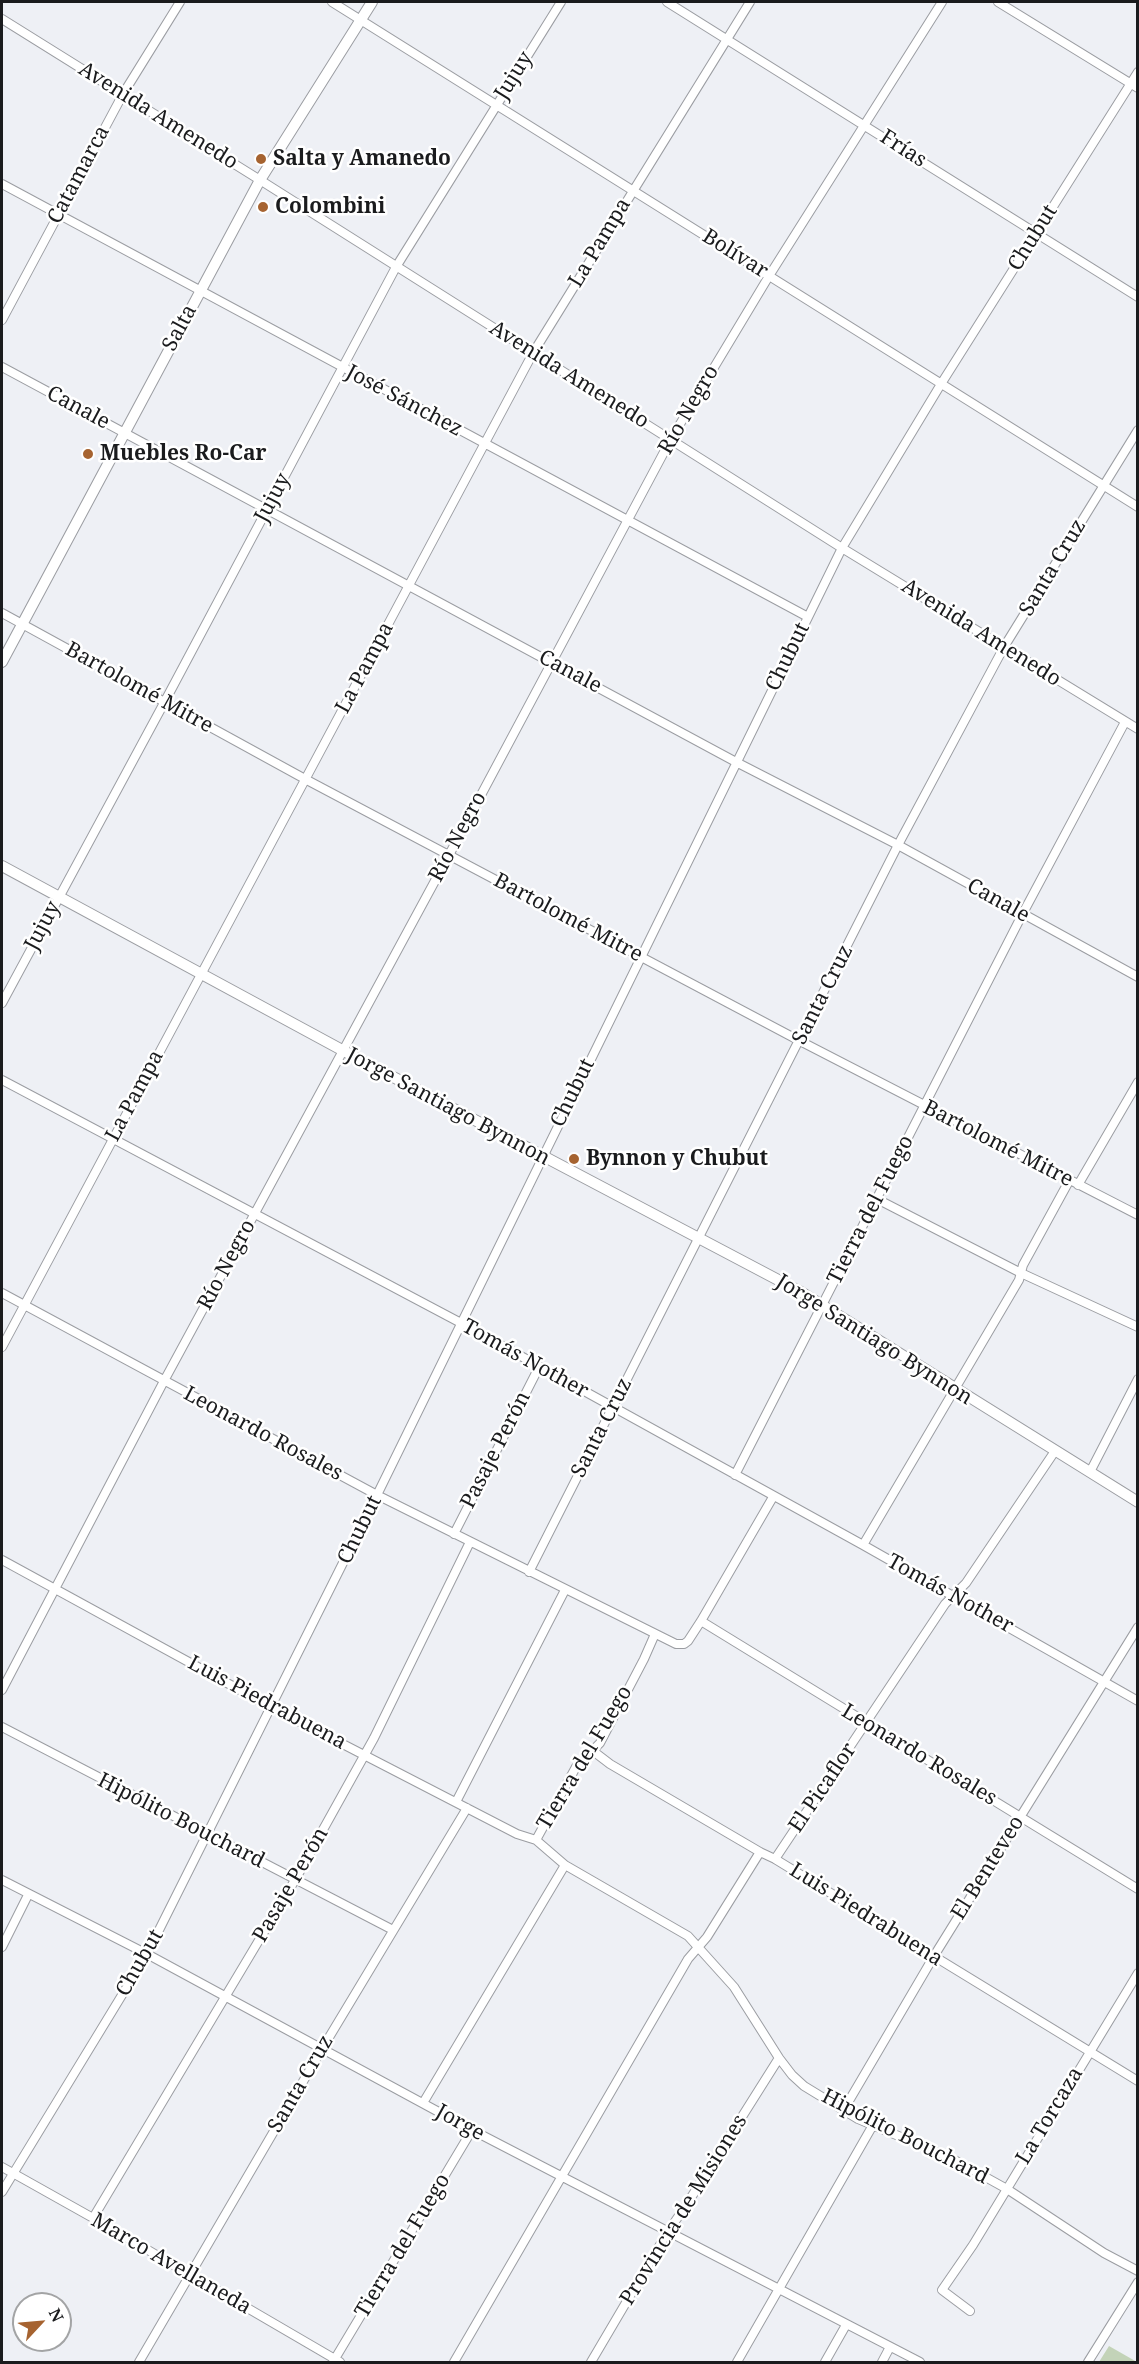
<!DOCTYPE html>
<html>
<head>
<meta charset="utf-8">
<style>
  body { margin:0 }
  #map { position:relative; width:1139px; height:2364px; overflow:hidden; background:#eef0f5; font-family:"Noto Serif",serif }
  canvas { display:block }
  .frame { position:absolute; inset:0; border:3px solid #1a1b1d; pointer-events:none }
  .north { position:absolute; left:12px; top:2292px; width:60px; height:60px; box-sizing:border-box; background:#fff; border:2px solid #a3a4a5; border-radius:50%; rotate:64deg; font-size:16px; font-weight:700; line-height:24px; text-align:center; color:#1a1b1d }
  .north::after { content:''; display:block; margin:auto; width:21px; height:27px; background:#a66330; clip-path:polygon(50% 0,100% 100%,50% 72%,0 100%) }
</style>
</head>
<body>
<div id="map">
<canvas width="1139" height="2364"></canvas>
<div class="frame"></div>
<div class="north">N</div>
</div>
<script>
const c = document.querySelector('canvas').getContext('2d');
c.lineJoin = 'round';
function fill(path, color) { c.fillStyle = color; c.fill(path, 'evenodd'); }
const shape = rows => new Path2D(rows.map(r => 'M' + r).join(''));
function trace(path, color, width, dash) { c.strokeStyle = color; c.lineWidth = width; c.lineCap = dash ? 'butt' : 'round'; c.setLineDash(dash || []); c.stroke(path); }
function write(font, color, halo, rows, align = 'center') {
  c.font = font + ' "Noto Serif",serif'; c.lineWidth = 5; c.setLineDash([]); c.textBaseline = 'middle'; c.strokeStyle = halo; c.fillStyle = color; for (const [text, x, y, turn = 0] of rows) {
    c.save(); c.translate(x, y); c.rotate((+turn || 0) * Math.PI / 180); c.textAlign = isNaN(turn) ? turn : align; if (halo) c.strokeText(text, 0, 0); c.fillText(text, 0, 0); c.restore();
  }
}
fill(shape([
  [1109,2346,1137,2362,1099,2362]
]), '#c3d3b8');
const minor = shape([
  [332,2,1138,507],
  [667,2,1138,297],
  [998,2,1138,88],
  [2,19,260,180,842,548,1138,729],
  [2,184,808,617],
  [2,320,123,94,180,2],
  [2,367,736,762,898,845,1138,977],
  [2,613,305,779,800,1041,1138,1215],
  [2,1003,164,703,396,267,561,2],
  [2,1080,461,1323,863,1545,1138,1701],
  [1078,1185,1138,1082],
  [877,1199,1021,1273,1138,1327],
  [2,1293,377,1495,676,1644,684,1644,688,1641,701,1621,773,1497],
  [2,1347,533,353,750,2],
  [1090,1472,1138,1379],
  [735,1475,1022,915,1125,722],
  [454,1534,539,1367],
  [863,1545,1019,1280,1023,1265,1069,1181],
  [2,1560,271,1707,517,1834,536,1840,565,1865,688,1936,734,1987,779,2058,792,2075,804,2086,858,2119,951,2158,1007,2189,1104,2253,1138,2271],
  [529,1572,898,845,1004,647,1138,430],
  [701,1621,1138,1889],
  [2,1690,164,1381,449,855,671,439,769,276,942,2],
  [2,1727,393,1930],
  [593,1751,610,1764,760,1852,775,1859,1138,2081],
  [456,1802,565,1590],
  [536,1840,576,1767,600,1743,644,1659,655,1634],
  [775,1859,945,1604,966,1583,1055,1451],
  [2,1880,147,1954,472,2130,920,2362],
  [2,1947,28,1895],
  [423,2103,565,1865],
  [843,2111,934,1956,1138,1627],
  [2,2167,93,2218,340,2362],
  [2,2192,147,1954,377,1495,842,548,941,384,1138,72],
  [93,2218,295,1880,374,1738,470,1542],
  [970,2311,942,2290,973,2245,1138,1973],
  [139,2362,322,2049,467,1808],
  [333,2362,472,2130],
  [454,2362,688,1959,707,1937,760,1852],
  [591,2362,667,2233,687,2204,779,2058],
  [737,2362,873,2125],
  [825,2362,846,2325],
  [882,2362,890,2347],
  [1088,2362,1138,2282]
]);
const tertiary = shape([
  [2,662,260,180,372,2],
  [2,866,342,1050,801,1292,1138,1502]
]);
trace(minor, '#9b9da2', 10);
trace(tertiary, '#9b9da2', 12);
trace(minor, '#fff', 8);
trace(tertiary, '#fff', 10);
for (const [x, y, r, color] of [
  [261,159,6,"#a66330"],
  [263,207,6,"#a66330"],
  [88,454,6,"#a66330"],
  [574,1159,6,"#a66330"]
]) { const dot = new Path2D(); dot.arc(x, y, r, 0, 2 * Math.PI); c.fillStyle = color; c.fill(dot); trace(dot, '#fff', 2); }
write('21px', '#1a1b1d', '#fff', [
  ["Jujuy",514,76,-58],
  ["Avenida Amenedo",158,116,32],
  ["Frías",903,149,33],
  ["Catamarca",79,175,-62],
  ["Chubut",1033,238,-58],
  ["La Pampa",600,243,-59],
  ["Bolívar",735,254,32],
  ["Salta",180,328,-62],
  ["Avenida Amenedo",569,375,32],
  ["José Sánchez",404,401,28],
  ["Canale",78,408,28],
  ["Río Negro",689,410,-60],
  ["Jujuy",273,498,-62],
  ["Santa Cruz",1053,568,-59],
  ["Avenida Amenedo",981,633,32],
  ["Chubut",788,657,-64],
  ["La Pampa",365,668,-62],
  ["Canale",570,672,28],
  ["Bartolomé Mitre",139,688,29],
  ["Río Negro",458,837,-62],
  ["Canale",998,901,29],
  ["Bartolomé Mitre",568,918,28],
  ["Jujuy",43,926,-62],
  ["Santa Cruz",823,995,-63],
  ["Chubut",573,1093,-64],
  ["La Pampa",135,1096,-62],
  ["Jorge Santiago Bynnon",448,1107,28],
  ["Bartolomé Mitre",998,1144,27],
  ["Tierra del Fuego",871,1210,-63],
  ["Río Negro",227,1265,-62],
  ["Jorge Santiago Bynnon",874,1340,32],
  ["Tomás Nother",525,1359,29],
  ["Santa Cruz",602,1428,-63],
  ["Leonardo Rosales",263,1434,28],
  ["Pasaje Perón",496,1450,-63],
  ["Chubut",360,1530,-64],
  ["Tomás Nother",950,1594,29],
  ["Luis Piedrabuena",267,1703,28],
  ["Leonardo Rosales",919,1755,31],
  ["Tierra del Fuego",585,1758,-59],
  ["El Picaflor",823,1788,-56],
  ["Hipólito Bouchard",181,1821,27],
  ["El Benteveo",988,1868,-58],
  ["Pasaje Perón",291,1885,-60],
  ["Luis Piedrabuena",866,1915,32],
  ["Chubut",140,1963,-60],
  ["Santa Cruz",301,2084,-60],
  ["La Torcaza",1050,2116,-59],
  ["Jorge",460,2123,29],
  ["Hipólito Bouchard",905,2137,27],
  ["Provincia de Misiones",684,2210,-58],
  ["Tierra del Fuego",403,2246,-59],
  ["Marco Avellaneda",171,2264,30]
]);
write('bold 21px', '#1a1b1d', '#fff', [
  ["Salta y Amanedo",273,159],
  ["Colombini",275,207],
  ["Muebles Ro-Car",100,454],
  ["Bynnon y Chubut",586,1159]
], 'left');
</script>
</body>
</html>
